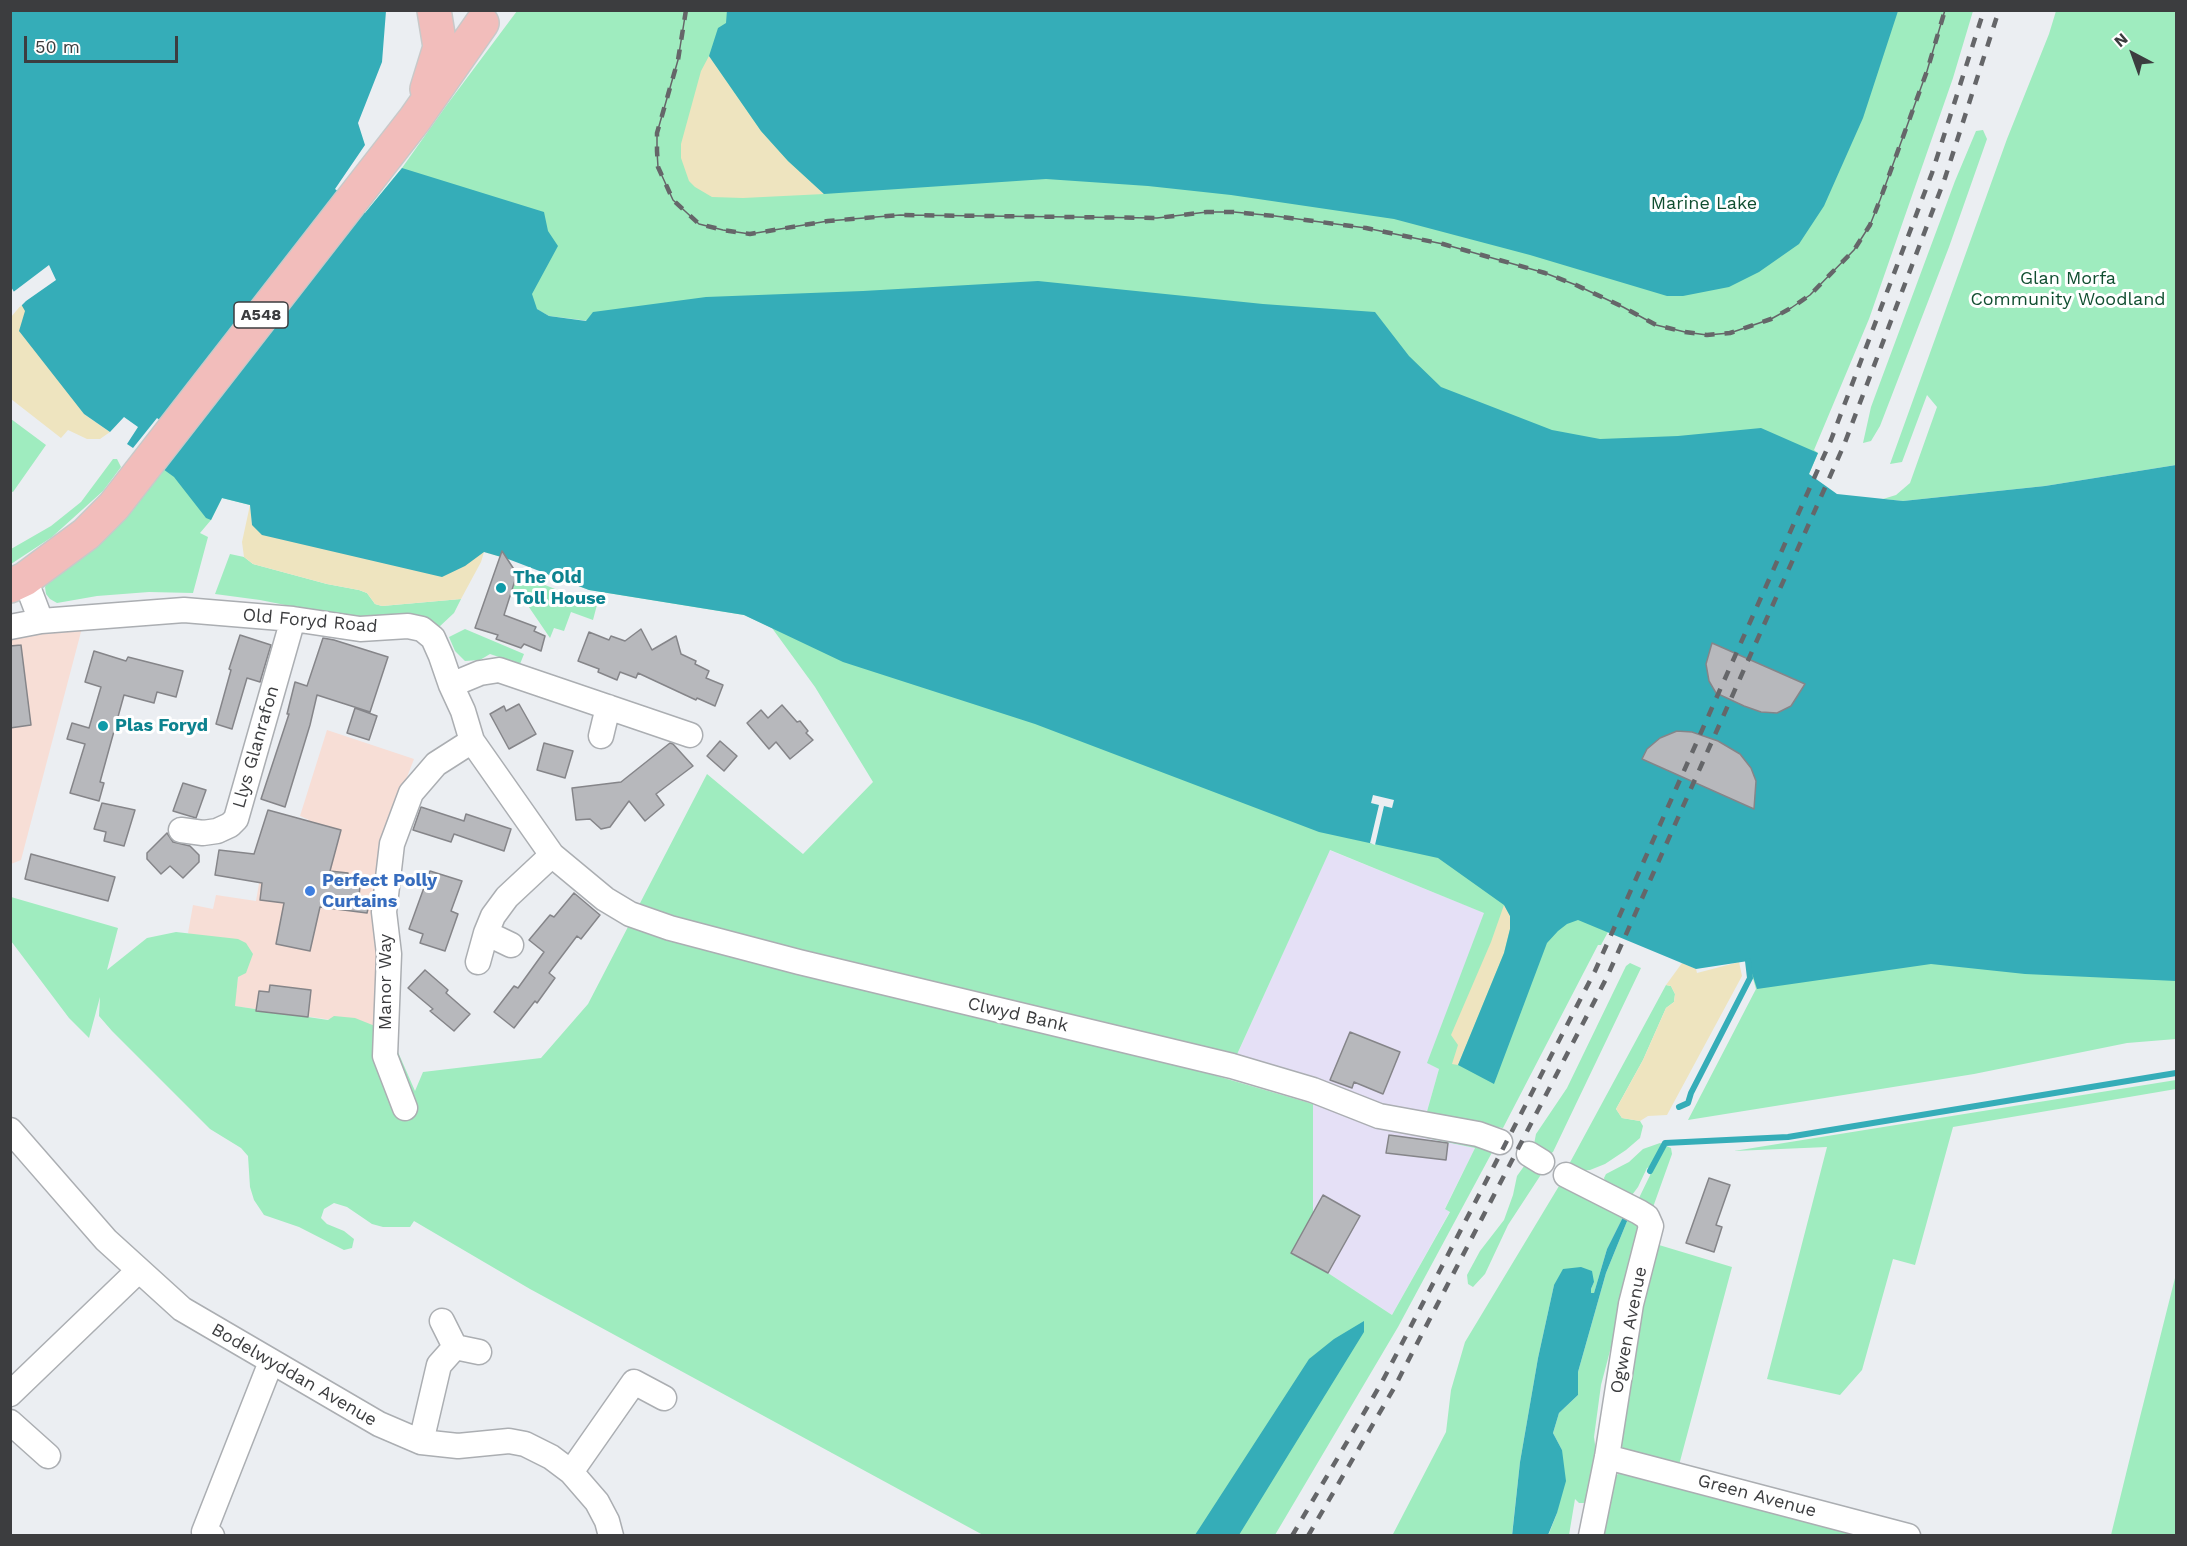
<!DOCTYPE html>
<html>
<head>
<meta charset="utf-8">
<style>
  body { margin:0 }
  #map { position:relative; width:2187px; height:1546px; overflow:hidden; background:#ebeef2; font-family:"Work Sans",sans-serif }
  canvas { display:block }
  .frame { position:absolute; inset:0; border:12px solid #3c3d3f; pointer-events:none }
  .north { position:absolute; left:2103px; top:24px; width:60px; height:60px; -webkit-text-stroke:4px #fff; paint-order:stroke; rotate:319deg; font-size:16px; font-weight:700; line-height:24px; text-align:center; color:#3c3d3f }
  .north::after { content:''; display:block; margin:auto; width:21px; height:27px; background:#3c3d3f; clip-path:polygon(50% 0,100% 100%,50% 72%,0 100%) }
  .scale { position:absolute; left:24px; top:36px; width:154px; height:27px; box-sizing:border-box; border:3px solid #3c3d3f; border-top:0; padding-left:8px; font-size:18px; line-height:21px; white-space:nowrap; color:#3c3d3f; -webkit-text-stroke:4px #fff; paint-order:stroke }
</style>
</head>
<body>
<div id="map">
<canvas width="2187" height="1546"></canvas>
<div class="frame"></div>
<div class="north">N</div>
<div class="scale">50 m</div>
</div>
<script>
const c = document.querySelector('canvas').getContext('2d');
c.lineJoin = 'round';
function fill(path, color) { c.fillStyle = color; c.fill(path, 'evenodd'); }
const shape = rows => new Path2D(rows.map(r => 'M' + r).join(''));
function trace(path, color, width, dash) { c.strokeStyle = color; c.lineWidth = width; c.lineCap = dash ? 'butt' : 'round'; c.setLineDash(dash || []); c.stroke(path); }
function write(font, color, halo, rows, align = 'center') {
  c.font = font + ' "Work Sans",sans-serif'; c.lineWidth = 6; c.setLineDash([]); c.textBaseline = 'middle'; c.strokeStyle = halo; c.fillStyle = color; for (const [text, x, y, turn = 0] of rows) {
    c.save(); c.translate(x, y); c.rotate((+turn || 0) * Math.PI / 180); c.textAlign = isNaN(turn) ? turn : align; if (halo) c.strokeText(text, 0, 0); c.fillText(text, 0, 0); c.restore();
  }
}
fill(shape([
  [82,628,21,860,11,864,11,639,52,631],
  [327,730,414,759,392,816,379,952,375,1026,234,1006,238,977,188,933,193,905,213,909,216,895,256,901,263,861,298,866,309,820,300,816]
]), '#f7ded6');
fill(shape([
  [1329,850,1485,913,1428,1063,1439,1069,1426,1115,1426,1138,1475,1148,1445,1208,1450,1211,1392,1315,1328,1273,1291,1253,1313,1214,1313,1090,1232,1066]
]), '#e5e0f6');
fill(shape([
  [517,11,1973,11,1953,78,1869,319,1814,450,1818,453,1809,474,549,316,365,213,402,168,446,106],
  [2056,11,2176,11,2176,465,2045,486,1903,501,1883,499,1896,495,1910,483,1937,407,1927,395,1902,462,1890,464,2007,139,2049,34],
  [1983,130,1987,139,1949,247,1880,426,1871,441,1863,443,1871,407,1955,181,1976,131],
  [11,419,46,445,13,492,10,491],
  [244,436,252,525,250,505,222,498,211,520,200,533,208,537,193,593,149,592,97,596,57,603,50,599,46,594,45,587,48,582,93,549,163,469],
  [113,459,117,459,121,467,103,491,52,537,11,564,11,549,51,526,81,502],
  [230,554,244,557,253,564,327,584,359,590,367,593,375,604,382,606,461,599,454,613,438,628,351,618,260,600,215,594],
  [573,556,913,628,1608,932,1601,945,1598,945,1503,1128,1426,1115,1439,1069,1427,1063,1484,913,1330,850,1234,1061,738,938,638,907,707,774,803,854,873,782,815,687,772,628,744,615,589,590,546,574],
  [517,574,578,598,598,601,593,620,571,612,564,631,554,628,550,638,520,594,513,589],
  [465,629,524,654,520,664,490,654,480,660,465,661,455,651,449,637],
  [2176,839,2176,1039,2127,1043,1974,1074,1688,1120,1756,989,1748,961],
  [11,897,118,928,107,970,147,938,176,932,238,939,246,943,253,954,246,973,238,977,235,1006,328,1020,334,1016,355,1018,375,1026,378,1033,398,1052,415,1091,423,1072,541,1058,588,1004,630,923,1210,1074,1313,1104,1313,1214,1291,1253,1328,1273,1392,1315,1450,1212,1445,1209,1475,1148,1426,1138,1427,1131,1496,1145,1398,1327,1275,1535,983,1535,530,1289,414,1221,410,1227,383,1227,372,1224,347,1207,334,1203,324,1209,321,1218,327,1224,344,1231,354,1239,352,1248,344,1250,299,1227,264,1215,254,1200,250,1187,248,1156,241,1148,210,1129,112,1031,99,1016,100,997,89,1038,69,1018,11,941],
  [1630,963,1641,968,1553,1152,1546,1156,1533,1149,1536,1134,1567,1088,1626,966],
  [1666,985,1671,986,1675,994,1674,1002,1666,1008,1643,1060,1616,1109,1622,1118,1640,1121,1643,1126,1640,1138,1626,1150,1605,1164,1590,1170,1577,1171,1567,1168],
  [2176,1080,2176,1089,1953,1127,1915,1265,1893,1259,1862,1370,1840,1395,1767,1379,1827,1147,1734,1151],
  [1660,1143,1671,1148,1672,1154,1652,1210,1639,1198,1655,1165,1647,1168,1638,1187,1629,1199,1606,1185,1604,1178,1606,1174,1629,1162,1643,1149],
  [1527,1162,1542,1173,1508,1225,1485,1274,1473,1287,1468,1284,1467,1275,1480,1251,1504,1220,1513,1195,1517,1176],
  [1562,1181,1626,1211,1607,1249,1594,1293,1591,1293,1591,1289,1594,1282,1554,1285,1538,1358,1520,1462,1512,1535,1392,1536,1446,1432,1451,1390,1465,1342],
  [1630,1214,1641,1219,1629,1279,1601,1385,1594,1437,1597,1459,1589,1499,1585,1503,1579,1503,1575,1499,1569,1535,1548,1536,1557,1513,1562,1450,1553,1433,1559,1413,1578,1395,1578,1372,1606,1273],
  [1659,1245,1732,1267,1679,1465,1626,1450,1617,1443,1645,1295],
  [2176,1274,2176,1535,2111,1535,2138,1425],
  [1626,1472,1875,1536,1599,1536,1609,1483,1619,1473]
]), '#9fecbf');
fill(shape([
  [709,56,761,131,788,161,824,194,743,198,712,197,695,187,689,181,681,158,681,144,701,71],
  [22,304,84,414,110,432,100,439,87,439,68,430,61,438,11,399,11,317],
  [250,505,252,525,455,539,508,559,484,552,481,562,461,599,382,606,375,604,367,593,359,590,327,584,253,564,244,557,242,542],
  [1504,905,1510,916,1510,929,1504,953,1458,1065,1452,1064,1458,1045,1451,1035,1491,942],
  [1739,962,1742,976,1667,1115,1648,1116,1640,1121,1622,1118,1616,1109,1643,1060,1666,1008,1674,1002,1675,994,1671,986,1666,985,1682,963,1696,969,1697,973]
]), '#eee4bf');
fill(shape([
  [727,10,1898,10,1898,11,1863,118,1824,206,1799,244,1759,272,1729,287,1683,296,1667,296,1530,255,1394,219,1231,195,1148,186,1046,179,824,194,788,161,761,131,709,56,718,28,726,23],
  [10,11,386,11,382,62,358,123,365,145,335,189,365,213,402,168,544,212,548,231,558,246,532,294,537,309,549,316,586,321,593,312,706,297,863,291,1038,281,1263,304,1375,312,1409,356,1441,387,1552,430,1600,439,1678,436,1761,428,1818,453,1809,474,1837,494,1903,501,2045,486,2176,465,2176,981,2025,974,1931,964,1757,989,1748,961,1696,969,1578,920,1567,924,1558,931,1547,943,1494,1084,1458,1065,1504,953,1510,929,1510,916,1504,905,1438,858,1319,832,1035,724,843,662,744,615,589,590,508,559,484,552,465,566,442,577,262,535,252,525,250,505,222,498,211,520,206,518,174,477,163,469,186,440,157,418,133,448,127,444,138,427,124,417,110,432,84,414,19,331,25,311,10,285],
  [1626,1211,1630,1214,1606,1273,1578,1372,1578,1395,1559,1413,1553,1433,1562,1450,1566,1481,1557,1513,1548,1535,1512,1536,1520,1462,1538,1358,1554,1285,1563,1269,1581,1267,1592,1271,1594,1282,1591,1289,1591,1293,1594,1293,1607,1249],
  [1364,1321,1364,1332,1239,1535,1195,1535,1309,1359,1334,1339]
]), '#35adb8');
fill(shape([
  [49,265,56,280,26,301,20,307,12,293],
  [1373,795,1394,800,1392,808,1384,806,1375,845,1370,843,1379,805,1371,803]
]), '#ebeef2');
trace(shape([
  [1679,1107,1688,1103,1691,1093,1750,978,1748,961],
  [1650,1171,1665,1143,1788,1137,2176,1073]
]), '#35adb8', 6);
const building = shape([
  [502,551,517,574,504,615,536,627,534,631,545,636,541,651,524,644,521,648,496,639,498,635,475,628,502,551],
  [641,629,652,650,676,636,681,654,696,661,695,664,709,671,706,678,723,685,715,706,697,698,696,700,638,673,636,678,620,672,617,680,598,672,599,669,578,661,589,632,609,640,611,636,625,641,641,629],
  [240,635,271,645,260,682,247,678,232,729,216,724,231,670,229,669,240,635],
  [323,638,334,640,388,657,370,712,317,695,310,725,285,807,261,799,289,714,287,714,295,682,307,686,323,638],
  [1712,643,1805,684,1791,706,1777,713,1761,712,1744,706,1716,693,1709,681,1706,664,1712,643],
  [21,645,31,725,10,728,10,646,21,645],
  [94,651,126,661,128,657,183,671,176,697,157,692,154,703,124,695,100,782,104,783,99,801,70,793,85,744,67,739,72,723,89,728,101,687,85,682,94,651],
  [519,704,536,734,509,749,490,714,504,706,506,711,519,704],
  [782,705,797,722,800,721,808,731,806,733,813,740,790,759,776,742,769,749,747,723,761,710,768,718,782,705],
  [355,708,377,716,369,740,347,733,355,708],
  [1677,731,1692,732,1718,741,1740,754,1751,768,1756,781,1754,809,1642,759,1647,749,1660,738,1677,731],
  [720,741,737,756,724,771,707,756,720,741],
  [544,743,573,751,565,778,537,770,544,743],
  [670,743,673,744,693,766,656,794,664,805,645,821,629,801,610,827,601,829,590,819,576,820,572,788,621,782,670,743],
  [183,783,206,790,196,818,173,811,183,783],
  [102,803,135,810,124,846,104,841,106,832,94,829,102,803],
  [421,807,464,821,466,814,511,829,504,851,454,834,451,842,413,830,421,807],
  [268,810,341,830,330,871,348,873,346,886,360,886,359,896,371,897,367,913,320,907,310,951,276,944,284,903,260,900,262,883,215,875,219,850,254,854,268,810],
  [167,833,173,842,190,846,199,855,199,862,183,878,170,866,161,874,147,859,147,853,167,833],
  [31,854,115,877,108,901,25,879,31,854],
  [430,871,462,881,451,911,458,914,445,951,420,943,423,934,409,929,430,871],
  [574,893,600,915,581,939,577,936,549,973,555,978,537,1003,535,1001,514,1028,494,1012,514,986,518,988,544,952,529,940,550,915,554,917,574,893],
  [425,970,448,990,446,993,470,1014,454,1031,430,1011,433,1009,408,988,425,970],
  [270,985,311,990,308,1017,256,1011,259,991,269,992,270,985],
  [1350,1032,1400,1052,1383,1094,1354,1082,1352,1088,1330,1080,1350,1032],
  [1389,1135,1448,1143,1446,1160,1386,1153,1389,1135],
  [1709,1178,1730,1185,1716,1225,1722,1227,1714,1252,1686,1243,1709,1178],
  [1323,1195,1360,1216,1328,1273,1291,1253,1323,1195]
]);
fill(building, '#b7b8bc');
trace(building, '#858589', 1.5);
const street = shape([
  [25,579,41,621],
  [10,627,41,621,184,610,293,619,360,629,408,626,422,629,433,638,441,656,451,685,463,711,472,741,552,855,605,899,630,914,670,928,799,962,1232,1066,1313,1090,1379,1116,1478,1134,1500,1142],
  [451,685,480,673,499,670,690,735],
  [601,736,608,707],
  [181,830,203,833,217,831,230,825,236,819,293,619],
  [511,945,486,933,493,916,507,897,552,855],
  [478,962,486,933],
  [405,1108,385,1056,389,954,384,912,392,844,411,793,436,764,472,741],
  [10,1130,106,1240,182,1309,379,1424,421,1442,458,1446,509,1441,525,1444,551,1457,571,1472,597,1502,607,1521,611,1536],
  [1529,1154,1542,1162],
  [1566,1175,1639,1212,1647,1217,1651,1226,1631,1304,1607,1457,1591,1536],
  [455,1347,479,1352],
  [10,1394,139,1270],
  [10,1422,48,1456],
  [421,1442,439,1365,455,1347,442,1321],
  [1607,1457,1908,1536],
  [571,1472,634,1382,664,1398],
  [212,1536,204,1532,271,1362]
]);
const primary = shape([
  [427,89,440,47,434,10],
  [10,586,25,579,86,534,114,506,415,119,482,23]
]);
trace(street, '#abaeb2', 27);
trace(primary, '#c8c9c9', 36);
trace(street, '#fff', 24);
trace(primary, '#f2bdbb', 33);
trace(shape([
  [686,10,678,60,657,133,657,151,658,167,673,200,699,224,723,230,750,234,828,221,900,215,1157,218,1207,212,1234,212,1275,216,1366,228,1443,244,1545,273,1576,285,1623,307,1656,325,1685,332,1707,335,1730,333,1771,319,1791,308,1810,295,1854,250,1870,225,1880,200,1927,71,1945,10]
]), '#656669', 1.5);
trace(shape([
  [686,10,678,60,657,133,657,151,658,167,673,200,699,224,723,230,750,234,828,221,900,215,1157,218,1207,212,1234,212,1275,216,1366,228,1443,244,1545,273,1576,285,1623,307,1656,325,1685,332,1707,335,1730,333,1771,319,1791,308,1810,295,1854,250,1870,225,1880,200,1927,71,1945,10],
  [1292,1536,1382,1382,1595,971,1831,440,1932,173,1984,10],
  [1308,1536,1394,1388,1607,977,1844,445,1945,178,1999,10]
]), '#656669', 4.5, [10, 10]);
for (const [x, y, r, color] of [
  [501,588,6,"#0f9aa8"],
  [103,726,6,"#0f9aa8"],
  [310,891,6,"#3f7fe0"]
]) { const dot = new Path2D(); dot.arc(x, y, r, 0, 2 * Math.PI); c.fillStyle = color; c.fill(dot); trace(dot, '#fff', 2); }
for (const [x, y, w] of [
  [261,315,54]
]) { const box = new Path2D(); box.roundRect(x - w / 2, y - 13, w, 26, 4.5); c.fillStyle = '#fff'; c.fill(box); trace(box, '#3c3d3f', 1.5); }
write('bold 16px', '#3c3d3f', null, [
  ["A548",261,315]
]);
write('18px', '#104e30', '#fff', [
  ["Marine Lake",1704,204],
  ["Glan Morfa",2068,279],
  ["Community Woodland",2068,300]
]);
write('bold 18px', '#0d838f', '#fff', [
  ["The Old",513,578],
  ["Toll House",513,599],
  ["Plas Foryd",115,726]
], 'left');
write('18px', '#3c3d3f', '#fff', [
  ["Old Foryd Road",310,621,5],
  ["Llys Glanrafon",256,747,-74],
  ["Manor Way",386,982,-90],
  ["Clwyd Bank",1018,1015,13],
  ["Ogwen Avenue",1629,1330,-79],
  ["Bodelwyddan Avenue",294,1375,30],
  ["Green Avenue",1757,1496,15]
]);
write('bold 18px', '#366cbe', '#fff', [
  ["Perfect Polly",322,881],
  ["Curtains",322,902]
], 'left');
</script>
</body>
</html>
